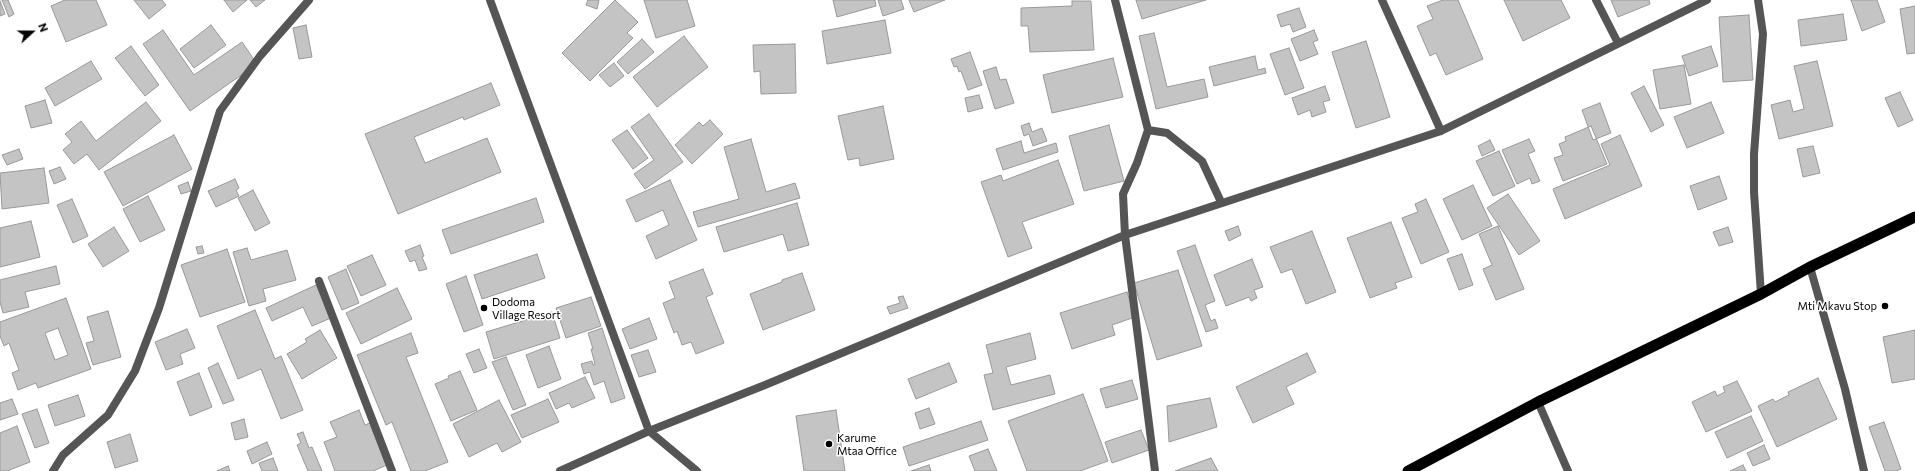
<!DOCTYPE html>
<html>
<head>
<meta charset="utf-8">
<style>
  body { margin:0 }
  #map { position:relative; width:1915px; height:471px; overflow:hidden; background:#fff; font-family:Commissioner,sans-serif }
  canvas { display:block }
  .north { position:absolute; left:12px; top:12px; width:40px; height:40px; -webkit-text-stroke:3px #fff; paint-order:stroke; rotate:69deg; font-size:11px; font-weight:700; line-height:16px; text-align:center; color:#000 }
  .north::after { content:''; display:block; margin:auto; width:14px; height:18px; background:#000; clip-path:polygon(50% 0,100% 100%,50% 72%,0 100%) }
</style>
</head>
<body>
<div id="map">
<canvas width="1915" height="471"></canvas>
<div class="north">N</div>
</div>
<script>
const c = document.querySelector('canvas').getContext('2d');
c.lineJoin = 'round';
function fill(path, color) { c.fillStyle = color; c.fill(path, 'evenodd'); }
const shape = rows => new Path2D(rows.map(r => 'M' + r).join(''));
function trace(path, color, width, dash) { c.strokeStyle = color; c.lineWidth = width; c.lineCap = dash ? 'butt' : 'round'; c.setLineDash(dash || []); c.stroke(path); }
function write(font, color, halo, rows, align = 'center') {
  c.font = font + ' Commissioner,sans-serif'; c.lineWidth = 3; c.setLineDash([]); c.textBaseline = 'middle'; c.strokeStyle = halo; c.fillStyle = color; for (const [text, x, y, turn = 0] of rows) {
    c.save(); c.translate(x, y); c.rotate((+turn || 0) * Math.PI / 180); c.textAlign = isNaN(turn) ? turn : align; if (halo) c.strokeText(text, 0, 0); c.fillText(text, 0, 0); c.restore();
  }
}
const building = shape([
  [2,0,8,0,14,14,9,17,2,0],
  [65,0,96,0,107,25,66,42,51,6,65,0],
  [134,0,162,0,166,5,149,19,134,0],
  [224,0,247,0,233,12,224,0],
  [250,0,265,0,256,7,250,0],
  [588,0,599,0,597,9,586,5,588,0],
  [615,0,638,22,627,33,633,38,590,81,562,53,615,0],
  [644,0,687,0,695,26,656,38,644,0],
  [833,0,875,0,876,6,837,17,833,0],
  [878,0,901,0,904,9,883,16,878,0],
  [909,0,945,0,914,12,909,0],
  [1136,0,1206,0,1142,19,1136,0],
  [1443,0,1458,0,1483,59,1446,75,1436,53,1430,56,1417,26,1433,19,1427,6,1443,0],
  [1504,0,1561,0,1570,18,1523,41,1504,0],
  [1611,0,1649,0,1650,4,1618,17,1611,0],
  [1851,0,1877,0,1885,22,1862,31,1851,0],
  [0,1,5,14,0,16,0,1],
  [1072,1,1091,1,1094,50,1030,52,1028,26,1021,26,1021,8,1072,6,1072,1],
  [1915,6,1915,53,1907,54,1900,9,1915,6],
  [1299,8,1306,27,1293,32,1290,24,1281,27,1277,15,1299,8],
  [1843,14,1847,40,1801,46,1798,20,1843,14],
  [1749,15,1753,80,1723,82,1719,17,1749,15],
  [885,20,891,53,827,64,822,31,885,20],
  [211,25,226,45,194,68,180,49,211,25],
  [306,25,312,57,299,59,293,28,306,25],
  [163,30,194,75,242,42,257,64,190,111,143,44,163,30],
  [1314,30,1318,40,1313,42,1318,54,1300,61,1291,39,1314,30],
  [1154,33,1167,87,1204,79,1208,97,1156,109,1139,36,1154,33],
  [684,36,708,67,657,107,633,77,684,36],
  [642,39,654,52,628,74,617,62,642,39],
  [1366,41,1390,117,1356,128,1332,52,1366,41],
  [795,44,796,93,761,94,760,71,754,72,753,45,795,44],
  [131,46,159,85,145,96,115,58,131,46],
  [1711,46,1718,66,1689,76,1682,56,1711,46],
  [1289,48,1304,88,1285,95,1270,54,1289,48],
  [970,52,982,85,968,90,961,71,959,72,957,66,954,67,951,59,970,52],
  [1255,56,1258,70,1265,68,1266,73,1214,86,1209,67,1255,56],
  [1113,58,1123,97,1052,113,1043,75,1113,58],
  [91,61,102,79,55,106,45,88,91,61],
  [1817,61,1833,126,1779,139,1771,105,1790,100,1793,112,1804,109,1794,66,1817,61],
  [614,63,624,76,610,87,599,75,614,63],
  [1684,65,1691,104,1660,109,1653,70,1684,65],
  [996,67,1000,80,1006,79,1014,103,995,109,983,71,996,67],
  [491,83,500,105,464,120,463,117,414,137,425,163,487,138,501,172,398,214,365,134,491,83],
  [1325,86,1330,100,1323,102,1326,112,1312,117,1310,110,1298,115,1292,98,1325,86],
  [1644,86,1664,125,1651,132,1631,93,1644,86],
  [1900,92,1913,120,1898,127,1885,98,1900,92],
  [979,95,983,108,968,112,965,98,979,95],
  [45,100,52,123,31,128,25,106,45,100],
  [146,102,161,121,99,170,87,154,74,164,63,150,72,142,65,134,81,121,96,141,146,102],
  [1711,102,1724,133,1687,148,1674,117,1711,102],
  [1600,103,1611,133,1593,140,1582,110,1600,103],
  [883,106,894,159,860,166,859,158,848,160,838,116,883,106],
  [649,114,683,162,645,189,634,174,654,160,631,127,649,114],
  [710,120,723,134,692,164,675,145,699,122,703,126,710,120],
  [1029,123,1032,132,1042,128,1047,141,1033,146,1029,134,1024,136,1021,126,1029,123],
  [1109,125,1124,181,1084,191,1069,136,1109,125],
  [1591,126,1607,164,1563,181,1554,158,1563,155,1559,144,1566,141,1565,137,1591,126],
  [627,130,648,158,633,169,612,140,627,130],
  [174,135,192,169,123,206,104,172,174,135],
  [1620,135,1642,186,1565,219,1553,189,1610,165,1601,144,1620,135],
  [751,139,766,192,795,183,800,198,698,227,693,212,739,199,724,147,751,139],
  [1529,139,1535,151,1528,154,1540,181,1532,184,1530,178,1517,184,1502,150,1529,139],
  [1490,140,1495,150,1482,156,1478,146,1490,140],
  [1021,141,1024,153,1056,143,1058,152,1003,170,996,149,1021,141],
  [1813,146,1820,173,1803,177,1797,149,1813,146],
  [19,149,23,159,7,165,2,155,19,149],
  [1499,151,1515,186,1493,196,1476,161,1499,151],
  [1058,160,1074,204,1022,222,1032,248,1008,257,981,182,1001,175,1003,181,1058,160],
  [60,167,66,179,54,184,49,171,60,167],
  [44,168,49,203,2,209,0,173,44,168],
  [1719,176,1727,199,1698,210,1690,186,1719,176],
  [235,179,239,188,236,190,239,196,216,207,208,191,235,179],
  [670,180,697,240,656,259,646,236,669,225,663,210,636,222,626,200,670,180],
  [188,182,191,191,181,194,178,186,188,182],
  [1473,185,1492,226,1462,240,1443,199,1473,185],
  [253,190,270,223,255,231,238,198,253,190],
  [1508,194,1540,241,1519,255,1487,208,1508,194],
  [148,196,165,230,140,242,123,209,148,196],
  [536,198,544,222,451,254,442,230,536,198],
  [72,199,88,236,73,243,57,205,72,199],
  [1426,199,1449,252,1421,264,1402,218,1418,212,1415,204,1426,199],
  [797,203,809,245,788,251,783,234,724,252,716,227,797,203],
  [31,221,40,257,0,267,0,228,31,221],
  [1391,222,1412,277,1395,283,1397,288,1370,298,1347,238,1391,222],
  [1238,226,1241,235,1229,241,1225,231,1238,226],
  [1498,226,1524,289,1496,300,1483,269,1492,265,1479,234,1498,226],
  [114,227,129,251,103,267,88,244,114,227],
  [1728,227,1733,242,1719,246,1713,232,1728,227],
  [1312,231,1336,292,1306,304,1292,269,1281,273,1270,247,1312,231],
  [420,245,424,256,422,257,427,269,419,271,415,260,410,262,405,251,420,245],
  [1195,245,1215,301,1205,305,1211,321,1215,319,1218,328,1206,332,1177,251,1195,245],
  [202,246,204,253,198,254,196,247,202,246],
  [247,248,251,260,287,250,296,280,263,289,266,301,249,306,233,252,247,248],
  [227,249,245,302,200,317,181,265,227,249],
  [537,254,545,278,482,299,474,275,537,254],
  [1462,254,1473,285,1459,290,1447,259,1462,254],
  [372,255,386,285,361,296,347,266,372,255],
  [1252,259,1263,287,1254,290,1257,298,1251,301,1249,297,1226,306,1214,275,1252,259],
  [56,266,60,284,25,292,29,307,3,313,0,302,0,280,56,266],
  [346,269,359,303,342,310,328,277,346,269],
  [703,269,713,294,706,297,724,343,696,354,691,342,682,345,677,331,674,333,663,303,675,298,669,282,703,269],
  [1178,270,1202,346,1157,360,1134,283,1178,270],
  [802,273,815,310,763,330,750,294,782,282,782,280,802,273],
  [466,276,483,325,464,332,446,284,466,276],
  [316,285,331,318,312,326,303,307,272,321,266,308,316,285],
  [397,288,412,319,361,344,346,313,397,288],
  [1127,292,1135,317,1112,325,1115,335,1072,349,1060,313,1127,292],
  [903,296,908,308,890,314,887,307,900,303,898,297,903,296],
  [591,297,601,326,566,338,556,308,591,297],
  [66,298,91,369,38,388,36,383,18,390,12,373,19,370,9,343,4,346,0,336,0,322,66,298],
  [58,328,68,355,55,360,45,333,58,328],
  [255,310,275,359,281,356,303,410,281,419,261,369,238,379,217,326,255,310],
  [108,311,121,357,93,365,86,343,94,341,87,317,108,311],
  [552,312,560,338,494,359,486,332,552,312],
  [649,318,657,339,630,349,622,329,649,318],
  [602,328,625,398,611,403,604,381,594,385,590,372,584,374,581,364,592,361,593,365,595,364,591,349,593,349,588,333,602,328],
  [187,329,195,348,180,354,183,364,166,370,155,342,187,329],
  [320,330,337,358,302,379,287,354,307,342,305,339,320,330],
  [1915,330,1915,379,1892,383,1883,337,1915,330],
  [411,333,418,353,406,357,448,462,425,471,411,471,392,422,386,425,357,355,411,333],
  [1030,333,1036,359,1006,367,1011,385,1050,375,1055,394,993,410,984,375,993,373,986,345,1030,333],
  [549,346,561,379,538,388,526,355,549,346],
  [479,349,487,368,474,373,466,354,479,349],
  [648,350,656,372,639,377,631,355,648,350],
  [1307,353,1316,372,1286,387,1294,404,1253,423,1236,387,1307,353],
  [506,357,526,405,513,410,492,362,506,357],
  [218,363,234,400,223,404,208,368,218,363],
  [949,363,957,382,916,399,908,379,949,363],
  [460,371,477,410,451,421,435,384,449,378,448,376,460,371],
  [199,373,212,407,190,416,177,382,199,373],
  [585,377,595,398,572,408,569,403,556,409,549,393,585,377],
  [1818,378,1837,419,1777,447,1758,406,1773,399,1775,402,1789,395,1788,392,1818,378],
  [1132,380,1138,399,1106,408,1100,389,1132,380],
  [1737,381,1752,411,1706,432,1692,402,1715,391,1717,396,1725,392,1723,387,1737,381],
  [1083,394,1108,461,1080,471,1027,471,1008,421,1083,394],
  [78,395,85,416,55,426,48,405,78,395],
  [1210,398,1217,427,1169,442,1167,406,1210,398],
  [12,399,18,414,0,420,0,403,12,399],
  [548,399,559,422,522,438,511,415,548,399],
  [499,400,521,442,502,452,497,443,469,457,453,424,499,400],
  [929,408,935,424,920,429,915,413,929,408],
  [37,409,49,443,35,448,22,414,37,409],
  [359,410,365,425,370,423,387,465,373,471,335,471,324,442,337,437,330,422,359,410],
  [836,410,845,471,804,471,796,416,836,410],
  [1751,416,1763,441,1727,458,1715,432,1751,416],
  [244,419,248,437,235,440,231,423,244,419],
  [981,421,988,440,909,466,903,447,981,421],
  [1884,422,1901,469,1896,471,1885,471,1869,427,1884,422],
  [17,426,30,462,7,471,0,471,0,433,17,426],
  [1141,430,1149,450,1112,463,1105,442,1141,430],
  [303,432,309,448,312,447,322,471,308,471,297,445,301,443,297,434,303,432],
  [130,434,138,461,115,468,107,442,130,434],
  [267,442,272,454,252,464,247,451,267,442],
  [1764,445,1770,459,1753,466,1747,453,1764,445],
  [988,449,997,471,975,471,969,456,988,449],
  [273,458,278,471,262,471,259,463,273,458],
  [1211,458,1218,471,1175,471,1211,458],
  [929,465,931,471,911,471,929,465],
  [1743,465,1746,471,1730,471,1743,465],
  [228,466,230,471,217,471,228,466]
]);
fill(building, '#c4c4c4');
trace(building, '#999', 1);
trace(shape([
  [490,0,649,431,697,471],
  [1115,0,1148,130,1167,133,1202,161,1221,202],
  [1382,0,1441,131],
  [1596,0,1618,43],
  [1758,0,1763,34,1754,154,1754,192,1761,294],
  [1148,130,1137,163,1123,194,1125,235,1155,471],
  [1810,267,1845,389,1864,471],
  [319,281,392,471],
  [1538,402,1568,471],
  [53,471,63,455,108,415,135,371,159,308,220,111,260,56,309,0],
  [560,471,649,431,765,385,1125,235,1441,131,1707,0]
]), '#555', 8);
trace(shape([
  [1408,471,1538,402,1761,294,1810,267,1915,217]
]), '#000', 11);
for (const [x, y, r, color] of [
  [1885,306,4,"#000"],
  [484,308,4,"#000"],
  [829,444,4,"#000"]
]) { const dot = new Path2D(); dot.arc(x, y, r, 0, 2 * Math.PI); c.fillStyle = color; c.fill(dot); trace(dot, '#fff', 1.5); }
write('11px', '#000', '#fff', [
  ["Dodoma",492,302],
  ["Village Resort",492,315],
  ["Mti Mkavu Stop",1877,306,"right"],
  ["Karume",837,438],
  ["Mtaa Office",837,451]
], 'left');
</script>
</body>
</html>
